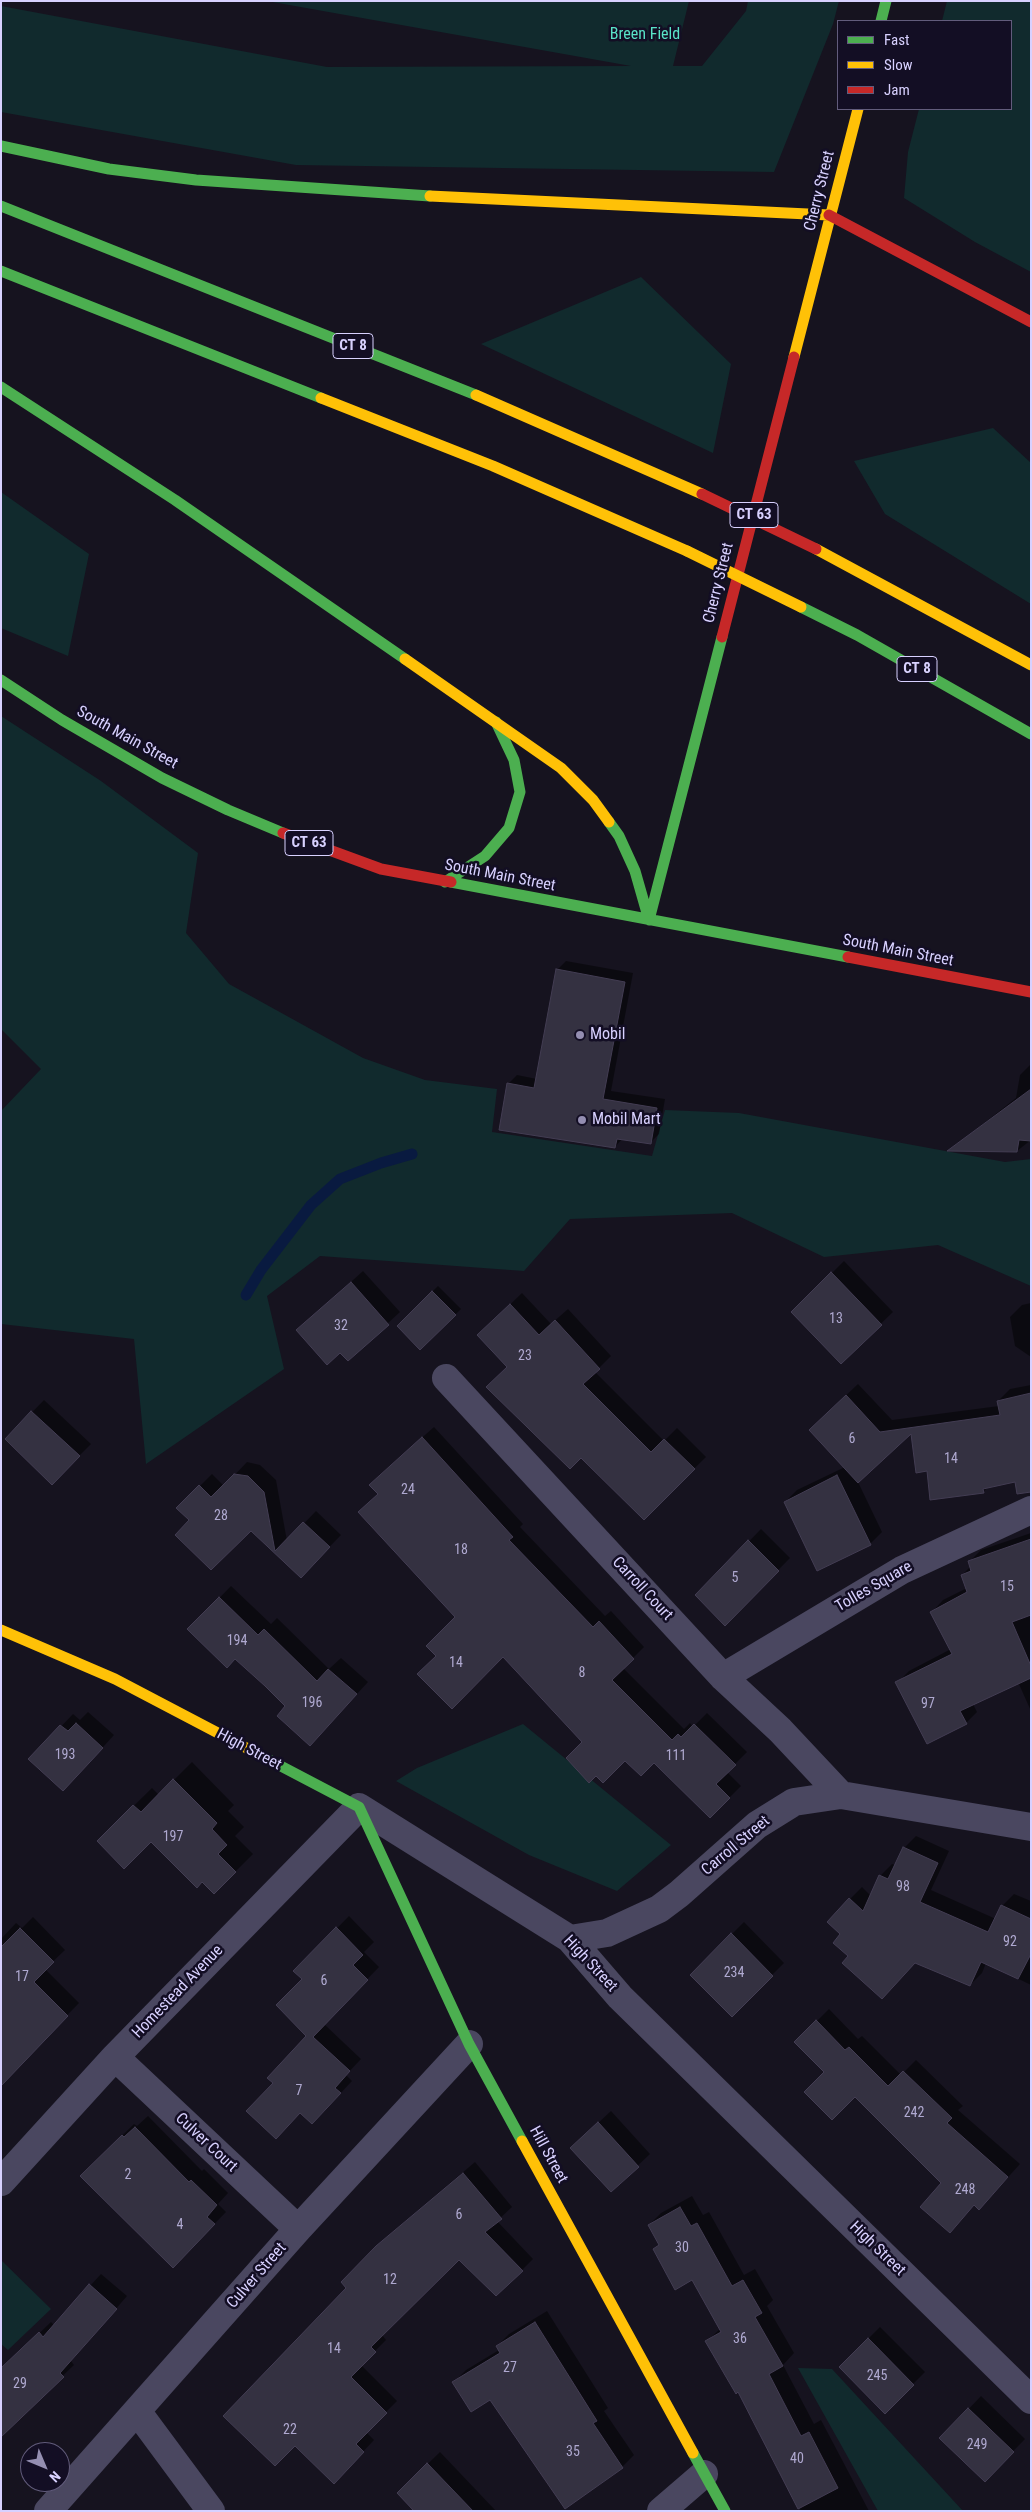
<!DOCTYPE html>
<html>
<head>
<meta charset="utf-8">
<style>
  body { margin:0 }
  #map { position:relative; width:1032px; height:2512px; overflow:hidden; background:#16131f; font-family:"Roboto Condensed",sans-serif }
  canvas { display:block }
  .frame { position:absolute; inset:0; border:2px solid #d8d1ff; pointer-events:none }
  .legend { position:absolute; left:837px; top:20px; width:175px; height:90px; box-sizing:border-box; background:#130e24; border:1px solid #625c7c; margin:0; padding:6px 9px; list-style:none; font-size:15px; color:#d8d1ff }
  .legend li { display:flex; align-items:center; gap:10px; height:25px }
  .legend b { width:25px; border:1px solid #625c7c }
  .north { position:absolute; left:20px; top:2442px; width:50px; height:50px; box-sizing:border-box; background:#130e24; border:1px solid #625c7c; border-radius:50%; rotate:135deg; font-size:14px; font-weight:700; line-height:20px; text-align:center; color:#d8d1ff }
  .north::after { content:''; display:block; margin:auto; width:18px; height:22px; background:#948eb1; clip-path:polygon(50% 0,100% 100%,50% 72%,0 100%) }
</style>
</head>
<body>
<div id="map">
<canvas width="1032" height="2512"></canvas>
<div class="frame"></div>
<ul class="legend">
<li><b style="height:6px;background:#4caf50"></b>Fast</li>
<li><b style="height:6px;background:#ffc107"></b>Slow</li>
<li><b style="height:6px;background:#c62828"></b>Jam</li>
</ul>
<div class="north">N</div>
</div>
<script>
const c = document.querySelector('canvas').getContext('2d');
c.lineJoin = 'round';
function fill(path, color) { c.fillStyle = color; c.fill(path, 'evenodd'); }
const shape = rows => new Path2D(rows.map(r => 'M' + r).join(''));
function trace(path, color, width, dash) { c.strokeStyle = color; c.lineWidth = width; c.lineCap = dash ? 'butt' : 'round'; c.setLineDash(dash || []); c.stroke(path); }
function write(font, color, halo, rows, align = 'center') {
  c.font = font + ' "Roboto Condensed",sans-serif'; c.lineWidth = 5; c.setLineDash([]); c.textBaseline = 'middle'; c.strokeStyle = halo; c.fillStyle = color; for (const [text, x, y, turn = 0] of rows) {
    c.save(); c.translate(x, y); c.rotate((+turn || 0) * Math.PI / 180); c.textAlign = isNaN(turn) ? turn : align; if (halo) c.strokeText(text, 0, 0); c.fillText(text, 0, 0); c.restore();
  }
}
fill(shape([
  [267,1,689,1,673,66,702,66,746,11,748,1,839,1,833,24,774,172,296,165,1,112,1,6,327,67,631,66],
  [947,1,1031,1,1031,272,975,242,904,198,908,152,919,109,1011,109,1011,21,942,21],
  [641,277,731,364,713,453,481,344],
  [993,428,1031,463,1031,604,885,514,854,461],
  [1,492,89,554,68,656,1,628],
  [1,716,101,781,198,853,186,933,229,984,363,1058,425,1080,497,1089,492,1132,652,1156,665,1110,739,1113,1005,1162,1031,1159,1031,1286,938,1245,824,1257,732,1213,570,1219,524,1271,320,1256,267,1296,284,1369,146,1464,134,1339,1,1324,1,1111,41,1069,1,1029],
  [523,1724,671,1845,617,1891,529,1855,396,1781,417,1768],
  [1,2260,51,2309,8,2350,1,2344],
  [798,2368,832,2369,963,2511,878,2511]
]), '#112a2d');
fill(shape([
  [566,961,633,973,611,1091,665,1099,659,1134,651,1142,623,1138,615,1147,508,1084,517,1075,537,1079,557,970],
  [1031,1064,1031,1140,1017,1151,950,1150,1016,1098,1020,1075],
  [844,1261,893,1312,841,1362,793,1312],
  [363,1271,400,1312,348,1360,310,1319],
  [438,1286,461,1309,420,1349,398,1326],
  [522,1293,551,1324,568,1309,611,1356,595,1372,664,1441,677,1428,706,1457,644,1518,508,1367,491,1323],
  [1031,1303,1031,1357,1015,1346,1010,1317,1022,1305],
  [858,1384,892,1420,999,1406,998,1401,1010,1389,1031,1385,1031,1477,989,1486,983,1492,928,1470,911,1431,858,1482,882,1532,870,1544,785,1502,797,1490,845,1467,822,1418],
  [44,1400,91,1444,52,1483,6,1439],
  [434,1427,523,1524,520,1527,605,1616,611,1611,644,1647,623,1668,684,1729,690,1723,693,1727,707,1713,747,1752,727,1772,741,1786,710,1817,654,1762,625,1760,596,1774,584,1742,503,1655,438,1656,457,1617,379,1494,382,1473],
  [247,1462,260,1465,276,1480,287,1541,316,1511,341,1535,301,1576,251,1529,191,1520,178,1508,212,1474,224,1486],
  [761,1529,790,1558,725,1624,697,1595],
  [1031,1533,1031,1711,1018,1682,973,1704,977,1712,966,1723,897,1683,909,1671,951,1649,932,1612,943,1600,967,1588,962,1575,971,1566,969,1562,981,1550],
  [231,1586,271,1624,277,1618,329,1669,341,1658,368,1682,322,1732,287,1706,235,1658,189,1629],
  [88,1712,114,1735,75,1778,30,1759,73,1714,80,1720],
  [192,1762,234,1805,228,1811,244,1827,235,1836,253,1854,214,1893,151,1840,98,1841,152,1788,159,1795],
  [916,1836,949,1851,931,1890,996,1919,1002,1906,1014,1894,1031,1901,1031,1985,986,1963,982,1973,970,1985,915,1962,850,1956,842,1934,850,1899,862,1887,871,1896,880,1876,892,1864,896,1865,904,1848],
  [349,1916,374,1942,364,1952,379,1967,324,2024,361,2059,346,2075,352,2081,324,2111,274,2083,308,2036,304,1979,295,1971],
  [33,1917,65,1950,45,1969,79,2003,1,2083,1,1939,16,1923,22,1928],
  [744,1922,784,1963,732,2015,691,1975],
  [829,2009,858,2039,862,2036,901,2075,916,2060,963,2106,958,2110,1020,2164,991,2196,943,2183,855,2095,826,2072,796,2042],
  [611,2111,650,2154,611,2191,584,2136],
  [148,2116,202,2171,204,2169,228,2193,218,2204,226,2212,185,2254,81,2176,134,2124,137,2126],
  [475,2162,512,2207,497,2221,533,2259,522,2270,459,2258,382,2335,386,2340,361,2365,397,2401,366,2432,374,2440,345,2471,348,2288,377,2247,389,2235],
  [692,2196,703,2215,709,2212,744,2275,755,2269,773,2300,767,2306,794,2353,783,2365,814,2424,821,2420,869,2511,801,2511,738,2391,707,2341,721,2328,692,2279,654,2249,659,2244,649,2225,661,2213],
  [101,2274,127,2296,71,2361,74,2365,1,2435,1,2370,51,2322,54,2325],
  [547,2311,608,2408,604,2411,634,2455,622,2467,490,2398,454,2382,466,2370,499,2350,497,2346,509,2334],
  [880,2327,925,2372,885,2412,840,2367],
  [981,2396,1025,2439,985,2480,941,2438],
  [440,2452,496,2511,416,2511,398,2493]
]), '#0007');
trace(shape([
  [246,1295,261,1270,311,1205,340,1179,381,1163,412,1154]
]), '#091a40', 11);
const building = shape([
  [556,969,625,982,603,1099,657,1108,651,1144,617,1139,615,1148,499,1130,507,1083,534,1088,556,969],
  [1031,1089,1031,1141,1019,1140,1017,1152,947,1151,1031,1089],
  [831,1272,882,1325,841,1364,791,1312,831,1272],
  [351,1282,389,1325,348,1361,340,1353,327,1365,296,1330,351,1282],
  [432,1291,456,1315,420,1350,397,1326,432,1291],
  [510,1304,539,1335,555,1320,600,1369,583,1384,651,1452,664,1439,695,1469,644,1520,581,1458,570,1469,486,1387,507,1367,477,1335,510,1304],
  [1031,1393,1031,1492,1017,1494,1015,1482,983,1489,984,1493,930,1500,927,1471,916,1473,911,1434,858,1483,809,1430,846,1395,880,1432,1000,1415,997,1401,1031,1393],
  [31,1411,80,1456,52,1485,5,1439,31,1411],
  [422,1437,513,1537,509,1540,593,1627,599,1621,634,1659,612,1680,672,1740,678,1734,681,1737,694,1724,736,1765,716,1784,730,1798,710,1818,654,1763,641,1776,625,1761,603,1783,596,1776,589,1783,566,1758,582,1742,503,1657,452,1709,417,1674,436,1656,426,1646,455,1617,358,1512,378,1494,369,1485,422,1437],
  [234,1474,248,1476,264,1492,275,1551,303,1522,330,1547,301,1578,251,1531,211,1570,175,1535,189,1520,176,1508,199,1485,211,1497,234,1474],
  [837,1475,871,1545,817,1571,784,1502,837,1475],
  [1031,1539,1031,1615,1012,1622,1031,1666,1031,1678,960,1711,967,1724,927,1744,895,1682,952,1654,930,1612,967,1592,961,1575,971,1571,968,1561,1031,1539],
  [748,1540,779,1571,725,1626,695,1595,748,1540],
  [219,1597,258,1635,264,1629,317,1681,328,1669,357,1694,310,1746,277,1716,285,1706,265,1686,235,1659,227,1668,187,1629,219,1597],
  [76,1723,103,1748,63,1791,28,1759,60,1725,68,1731,76,1723],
  [173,1779,217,1823,212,1829,227,1845,218,1854,236,1872,214,1894,202,1882,197,1888,151,1842,124,1869,97,1841,133,1805,141,1812,173,1779],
  [903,1847,938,1863,920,1902,988,1932,1001,1905,1031,1919,1031,1954,1018,1979,981,1962,970,1986,915,1963,882,1999,842,1963,848,1956,833,1943,840,1934,827,1922,849,1898,863,1911,879,1875,888,1879,903,1847],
  [336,1927,363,1955,353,1965,368,1980,313,2037,350,2071,335,2088,341,2093,312,2124,300,2113,276,2139,246,2111,273,2083,267,2078,306,2036,276,2005,302,1979,293,1971,336,1927],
  [20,1928,54,1962,34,1982,68,2016,1,2086,1,1947,20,1928],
  [731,1933,773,1976,732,2017,690,1975,731,1933],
  [816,2020,845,2050,849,2047,888,2086,903,2071,952,2118,947,2123,1008,2177,979,2210,974,2205,950,2233,920,2207,941,2183,855,2097,832,2120,804,2092,824,2072,794,2042,816,2020],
  [598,2122,639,2167,611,2192,570,2148,598,2122],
  [135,2127,189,2182,191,2180,217,2205,207,2217,215,2224,173,2268,80,2176,122,2135,124,2137,135,2127],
  [463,2173,502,2219,485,2232,523,2271,496,2296,459,2260,371,2347,376,2352,351,2377,387,2413,356,2444,364,2452,334,2484,295,2446,275,2466,223,2416,346,2288,341,2282,376,2246,463,2173],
  [680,2207,691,2226,697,2223,732,2286,743,2280,762,2313,755,2317,783,2366,769,2374,801,2436,809,2432,838,2488,798,2509,738,2392,736,2394,705,2341,721,2332,692,2280,675,2290,653,2249,659,2245,648,2225,680,2207],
  [89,2284,117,2309,60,2373,64,2377,1,2437,1,2368,39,2332,43,2337,89,2284],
  [535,2322,597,2421,593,2423,623,2468,565,2509,490,2400,471,2412,452,2382,500,2353,496,2346,535,2322],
  [868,2338,914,2385,885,2414,839,2367,868,2338],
  [968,2408,1014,2452,985,2482,939,2438,968,2408],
  [427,2463,473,2511,414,2511,397,2493,427,2463]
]);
fill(building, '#343141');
trace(building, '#433d53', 1);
trace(shape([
  [446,1378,723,1677,780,1730,841,1795],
  [723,1677,902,1570,1031,1510],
  [570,1939,607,1933,659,1909,679,1894,757,1825,794,1802,841,1795,1031,1827],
  [115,2057,298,2229],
  [1,2182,115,2057,359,1807,570,1939,620,1997,1031,2400],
  [137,2411,211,2511],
  [48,2511,298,2229,469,2044],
  [661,2511,704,2474]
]), '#4a4760', 28);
trace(shape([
  [881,21,886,1],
  [1,146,109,169,196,180,430,196],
  [1,206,476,395],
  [1,271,321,398],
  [1,387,175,500,405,659],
  [801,607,857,635,1031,734],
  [1,680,62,720,162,778,228,810,283,833],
  [609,822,619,836,635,871,649,920],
  [445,882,485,856,509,828,520,792,514,760,496,722],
  [451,882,848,957],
  [649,920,722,637],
  [256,1753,359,1807,469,2044,522,2141],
  [693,2453,725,2511]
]), '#4caf50', 11);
trace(shape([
  [430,196,829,215],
  [794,357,858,109],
  [476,395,702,494],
  [321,398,493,466,687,551],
  [816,549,1031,665],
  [405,659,561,768,593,800,609,822],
  [1,1630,115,1679,256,1753],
  [522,2141,693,2453]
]), '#ffc107', 11);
trace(shape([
  [829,215,1031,322],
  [722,637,794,357],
  [283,833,381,869,451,882],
  [848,957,1031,992]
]), '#c62828', 11);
trace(shape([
  [687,551,801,607]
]), '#ffc107', 11);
trace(shape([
  [702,494,816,549]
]), '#c62828', 11);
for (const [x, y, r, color] of [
  [580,1035,5,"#948eb1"],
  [582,1120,5,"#948eb1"]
]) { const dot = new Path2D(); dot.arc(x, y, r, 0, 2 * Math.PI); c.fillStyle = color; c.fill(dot); trace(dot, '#130e24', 2); }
write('14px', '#afa9d0', null, [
  ["13",836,1319],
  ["32",341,1326],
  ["23",525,1356],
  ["6",852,1439],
  ["14",951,1459],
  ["24",408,1490],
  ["28",221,1516],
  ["18",461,1550],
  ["5",735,1578],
  ["15",1007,1587],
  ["194",237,1641],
  ["14",456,1663],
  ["8",582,1673],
  ["196",312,1703],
  ["97",928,1704],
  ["193",65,1755],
  ["111",676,1756],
  ["197",173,1837],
  ["98",903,1887],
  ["92",1010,1942],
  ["234",734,1973],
  ["17",22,1977],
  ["6",324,1981],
  ["7",299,2091],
  ["242",914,2113],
  ["2",128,2175],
  ["248",965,2190],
  ["6",459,2215],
  ["4",180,2225],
  ["30",682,2248],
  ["12",390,2280],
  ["36",740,2339],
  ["14",334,2349],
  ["27",510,2368],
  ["245",877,2376],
  ["29",20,2384],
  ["22",290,2430],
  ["249",977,2445],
  ["35",573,2452],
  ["40",797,2459]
]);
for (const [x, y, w] of [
  [353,346,40],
  [754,515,48],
  [917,669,40],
  [309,843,48]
]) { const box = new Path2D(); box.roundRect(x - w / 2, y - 12.5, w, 25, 4); c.fillStyle = '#130e24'; c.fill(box); trace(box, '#d8d1ff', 1); }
write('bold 15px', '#d8d1ff', null, [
  ["CT 8",353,346],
  ["CT 63",754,515],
  ["CT 8",917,669],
  ["CT 63",309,843]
]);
write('16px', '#59e3c7', '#130e24', [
  ["Breen Field",645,35]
]);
write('16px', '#d8d1ff', '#130e24', [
  ["Cherry Street",820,191,-76],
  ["Cherry Street",719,583,-76],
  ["South Main Street",127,738,29],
  ["South Main Street",500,876,11],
  ["South Main Street",898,951,11],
  ["Tolles Square",874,1587,-30],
  ["Carroll Court",642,1589,47],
  ["High Street",249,1750,28],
  ["Carroll Street",736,1846,-40],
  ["High Street",590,1964,47],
  ["Homestead Avenue",178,1992,-46],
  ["Culver Court",206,2143,43],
  ["Hill Street",548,2155,61],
  ["High Street",877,2249,44],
  ["Culver Street",257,2276,-49]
]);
write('16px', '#d8d1ff', '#130e24', [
  ["Mobil",590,1035],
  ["Mobil Mart",592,1120]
], 'left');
</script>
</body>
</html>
